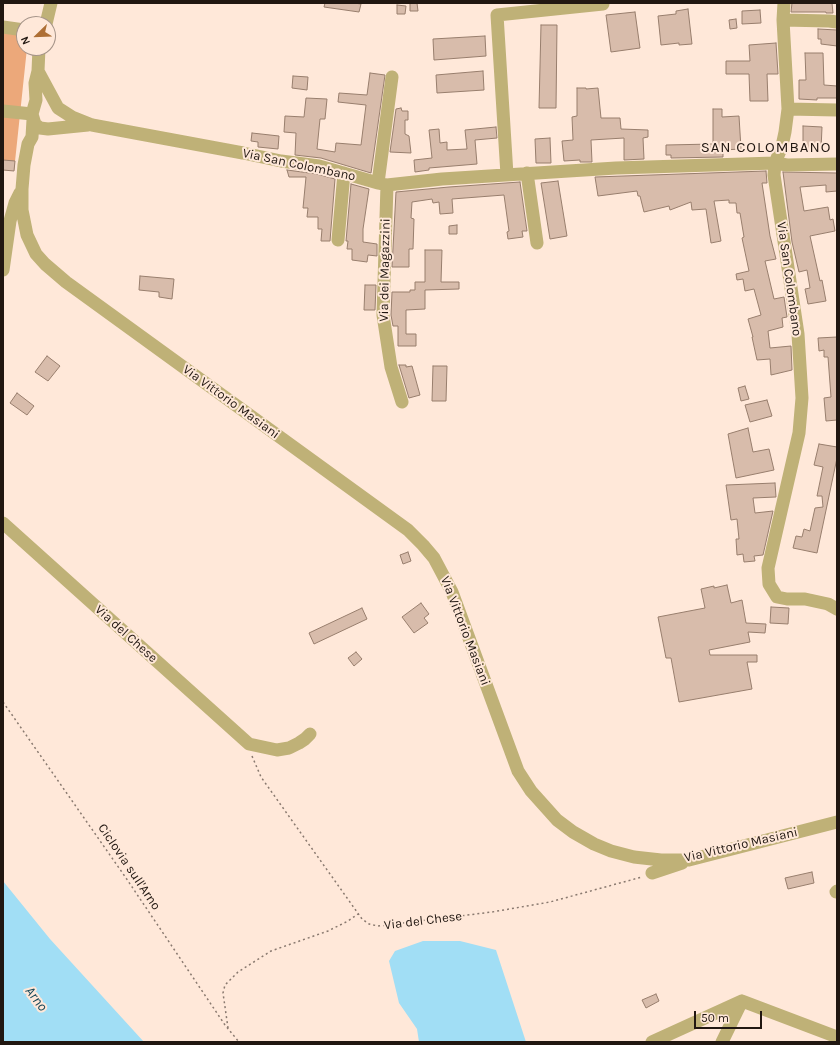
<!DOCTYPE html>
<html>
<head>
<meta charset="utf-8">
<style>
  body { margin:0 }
  #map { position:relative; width:840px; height:1045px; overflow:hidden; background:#ffe8d9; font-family:Karla,sans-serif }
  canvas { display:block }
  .frame { position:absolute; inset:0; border:4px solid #211711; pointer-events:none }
  .north { position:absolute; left:16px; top:16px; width:40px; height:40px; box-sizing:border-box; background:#ffe8d9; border:1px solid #a69489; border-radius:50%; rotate:247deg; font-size:11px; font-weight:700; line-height:16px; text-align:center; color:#211711 }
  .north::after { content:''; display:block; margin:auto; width:14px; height:18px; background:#ae6f35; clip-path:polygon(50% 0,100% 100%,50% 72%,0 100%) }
  .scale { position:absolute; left:694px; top:1011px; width:68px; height:18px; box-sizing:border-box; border:2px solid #211711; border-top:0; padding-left:5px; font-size:12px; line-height:14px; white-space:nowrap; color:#211711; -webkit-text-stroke:3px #ffe8d9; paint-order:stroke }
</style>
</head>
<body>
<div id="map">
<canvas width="840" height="1045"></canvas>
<div class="frame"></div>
<div class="north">N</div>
<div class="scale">50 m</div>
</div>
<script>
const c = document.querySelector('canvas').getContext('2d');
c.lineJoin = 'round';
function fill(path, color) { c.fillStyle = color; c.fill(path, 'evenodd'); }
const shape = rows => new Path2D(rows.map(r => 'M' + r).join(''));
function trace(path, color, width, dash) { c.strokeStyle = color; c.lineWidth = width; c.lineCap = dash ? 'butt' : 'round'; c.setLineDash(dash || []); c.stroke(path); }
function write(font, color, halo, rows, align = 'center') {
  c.font = font + ' Karla,sans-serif'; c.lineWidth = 4; c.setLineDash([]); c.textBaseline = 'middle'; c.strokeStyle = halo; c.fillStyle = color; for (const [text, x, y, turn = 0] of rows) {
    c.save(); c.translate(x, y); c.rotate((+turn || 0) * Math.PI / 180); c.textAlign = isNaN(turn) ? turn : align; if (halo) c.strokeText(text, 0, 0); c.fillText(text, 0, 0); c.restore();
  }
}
fill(shape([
  [3,33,24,35,24,48,27,48,14,171,3,170]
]), '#eca87a');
fill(shape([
  [3,881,50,939,144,1042,3,1042],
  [423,941,460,941,496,950,526,1042,419,1042,417,1029,399,1003,389,961,395,951]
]), '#a1def5');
const building = shape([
  [325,3,354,3,361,4,359,12,324,7,325,3],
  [410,3,417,3,418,11,410,11,410,3],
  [792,3,832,3,833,13,826,13,826,12,791,12,792,3],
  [397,5,406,6,405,14,397,14,397,5],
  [688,9,692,44,679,45,679,43,661,45,658,16,676,14,676,11,688,9],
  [760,10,761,23,742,24,742,11,760,10],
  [635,12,640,48,611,52,606,15,635,12],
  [736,19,737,28,730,29,729,20,736,19],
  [541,25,557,25,556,108,539,108,541,25],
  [818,29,837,30,837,46,821,44,821,39,818,39,818,29],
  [485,36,486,56,434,60,433,39,485,36],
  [776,43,778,74,767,74,768,101,750,101,749,74,726,74,726,61,750,61,749,45,776,43],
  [805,53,823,53,824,85,837,86,837,98,817,98,817,100,799,99,799,80,806,80,805,53],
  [483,71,484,90,437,93,436,75,483,71],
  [370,73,385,75,371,173,321,158,295,155,296,133,284,132,285,116,304,117,306,98,327,99,325,119,320,119,317,149,335,152,336,143,361,145,366,105,338,102,339,93,367,95,370,73],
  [293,76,308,77,307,90,292,88,293,76],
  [577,88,586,88,586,89,598,88,601,118,620,118,621,129,648,130,648,137,643,138,644,159,624,160,624,138,591,140,592,162,580,162,580,160,564,161,562,141,573,140,572,117,577,116,577,88],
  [401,108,402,111,408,111,408,120,405,120,405,134,409,136,411,153,390,152,396,109,401,108],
  [713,109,722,109,722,117,739,116,741,149,723,150,723,157,671,158,671,155,666,155,666,145,713,144,713,109],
  [803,126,822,127,821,150,803,150,803,126],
  [496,127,497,138,475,140,477,164,429,168,429,170,415,172,414,160,432,158,429,130,439,129,440,143,447,142,447,150,467,149,465,130,496,127],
  [252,133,279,136,278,149,258,147,258,142,251,141,252,133],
  [550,138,551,163,536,163,535,139,550,138],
  [3,160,15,161,14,171,3,170,3,160],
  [287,170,317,174,335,179,330,241,321,241,322,229,318,229,318,217,307,217,308,208,303,208,306,177,289,177,287,170],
  [766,171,767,183,762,183,770,236,776,259,765,261,774,299,784,297,787,317,782,318,783,327,768,331,770,348,791,346,792,370,771,375,770,359,757,360,752,337,753,337,748,319,761,315,754,289,745,291,743,279,737,280,736,274,749,271,742,238,744,237,740,213,737,213,736,203,729,203,729,200,714,201,721,241,711,243,706,209,692,210,691,202,670,210,669,206,644,212,640,196,638,196,637,191,598,196,595,177,766,171],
  [783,172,837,173,837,191,826,192,826,185,800,187,804,211,828,207,830,220,833,219,835,231,810,236,820,281,822,280,826,301,808,304,805,289,810,288,807,270,799,272,792,242,783,172],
  [558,181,567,236,550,239,541,183,558,181],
  [520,182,527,231,522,231,523,237,508,239,507,232,509,231,504,195,452,199,453,213,440,214,439,202,433,203,432,199,412,202,411,218,414,219,413,249,409,249,409,267,392,267,396,192,449,187,520,182],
  [351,184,369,189,363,229,363,242,377,244,377,256,368,255,367,262,352,260,352,249,347,249,348,241,346,241,351,184],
  [457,225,457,234,449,234,449,226,457,225],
  [425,250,442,250,441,282,459,282,459,289,425,290,425,309,406,310,406,334,416,334,416,346,398,346,398,326,393,326,391,315,392,292,410,292,410,290,415,290,415,282,425,282,425,250],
  [140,276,174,279,172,299,159,297,159,292,139,290,140,276],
  [365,285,376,285,375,310,364,310,365,285],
  [837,337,837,420,826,421,824,398,831,397,828,357,824,357,824,350,819,351,818,338,837,337],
  [47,356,60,366,48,381,35,372,47,356],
  [399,365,406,365,406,367,412,366,420,395,409,398,399,365],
  [433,366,447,366,446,401,432,401,433,366],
  [745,386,749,399,741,401,738,388,745,386],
  [17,393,34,406,27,415,10,403,17,393],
  [767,400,772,416,750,422,745,405,767,400],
  [748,428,753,452,769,449,774,470,736,478,728,434,748,428],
  [819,444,837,447,837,458,817,553,793,548,796,536,802,537,804,529,810,531,815,508,823,507,822,496,817,496,823,467,814,465,819,444],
  [775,483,776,497,753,498,755,513,773,511,763,555,754,556,755,561,744,562,743,554,737,555,736,539,739,539,737,519,731,520,726,485,775,483],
  [408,552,411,561,403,564,400,555,408,552],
  [727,585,731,603,742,600,746,623,766,624,765,633,748,632,750,642,709,650,710,655,757,655,757,662,747,662,752,689,679,702,671,658,666,658,658,617,705,608,701,589,714,586,714,588,727,585],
  [421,603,429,614,424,618,428,623,414,633,402,617,421,603],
  [771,607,789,608,788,624,770,623,771,607],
  [362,608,367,619,314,644,309,633,362,608],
  [356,652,362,659,354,666,348,658,356,652],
  [812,872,814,883,788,889,785,878,812,872],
  [656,994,659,1001,646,1008,642,1000,656,994]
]);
fill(building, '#d8bcab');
trace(building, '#987e6d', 1);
trace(shape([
  [3,702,126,878,225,1025,239,1042],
  [252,756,261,777,362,919,369,924,378,926,492,912,550,902,642,877],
  [228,1028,223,993,225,985,238,972,271,951,328,931,348,921,358,914]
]), '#89796f', 1.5, [2, 3]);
trace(shape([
  [784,3,783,20,788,109,785,132,782,146,775,163,774,175,798,334,802,398,799,433,768,568,769,584,777,597,787,599,805,599,828,604,837,609],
  [783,20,829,21,837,22],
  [46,24,51,3],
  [3,27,24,30],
  [39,48,38,71,35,83,36,100,32,114,35,124,40,128,48,129,88,125],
  [38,71,58,108,72,117,92,125,243,153,281,161,319,166,378,183,387,185,442,179,616,168,775,163,787,165,837,164],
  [788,109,837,110],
  [3,111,32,114],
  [33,120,32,137,28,144,24,165,22,189,22,210,27,235,36,254,45,264,66,282,408,530,423,545,434,558,452,592,518,771,531,791,557,820,573,832,594,844,611,851,634,857,661,860,689,860,837,822],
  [527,173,537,243],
  [507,175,497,15,603,4],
  [378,183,392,77],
  [387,185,383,315,391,367,402,402],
  [338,240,344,173],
  [3,270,10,221,15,203,20,193],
  [3,523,249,744,277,750,289,748,299,743,305,739,310,734],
  [652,873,682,863],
  [836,892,837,891],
  [652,1042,742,1001,837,1037],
  [722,1042,742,1001]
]), '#bfb177', 13);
write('13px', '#211711', '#ffe8d9', [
  ["Via San Colombano",299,165,12],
  ["Via dei Magazzini",385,270,-89],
  ["Via San Colombano",789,279,82],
  ["Via Vittorio Masiani",231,402,36],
  ["Via Vittorio Masiani",465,631,69],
  ["Via del Chese",126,634,42],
  ["Via Vittorio Masiani",741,845,-13],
  ["Ciclovia sull'Arno",129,867,56],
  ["Via del Chese",423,921,-7]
]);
write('italic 14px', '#174858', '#ffe8d9', [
  ["Arno",36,999,53]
]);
c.letterSpacing = '1px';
write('15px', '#211711', '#ffe8d9', [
  ["SAN COLOMBANO",766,148]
]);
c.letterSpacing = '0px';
</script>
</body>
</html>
